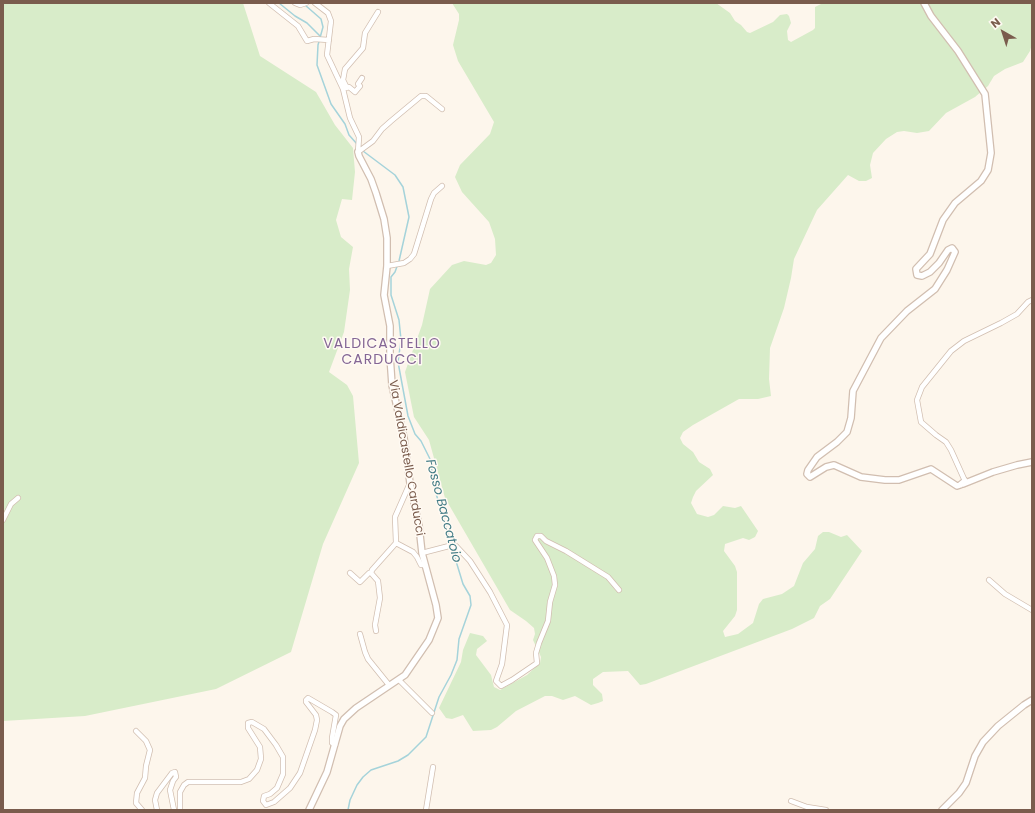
<!DOCTYPE html>
<html>
<head>
<meta charset="utf-8">
<style>
  body { margin:0 }
  #map { position:relative; width:1035px; height:813px; overflow:hidden; background:#fdf6ec; font-family:Poppins,sans-serif }
  canvas { display:block }
  .frame { position:absolute; inset:0; border:4px solid #7a5c4d; pointer-events:none }
  .north { position:absolute; left:983px; top:12px; width:40px; height:40px; -webkit-text-stroke:3px #fffaf3; paint-order:stroke; rotate:321deg; font-size:11px; font-weight:700; line-height:16px; text-align:center; color:#7a5c4d }
  .north::after { content:''; display:block; margin:auto; width:14px; height:18px; background:#7a5c4d; clip-path:polygon(50% 0,100% 100%,50% 72%,0 100%) }
</style>
</head>
<body>
<div id="map">
<canvas width="1035" height="813"></canvas>
<div class="frame"></div>
<div class="north">N</div>
</div>
<script>
const c = document.querySelector('canvas').getContext('2d');
c.lineJoin = 'round';
function fill(path, color) { c.fillStyle = color; c.fill(path, 'evenodd'); }
const shape = rows => new Path2D(rows.map(r => 'M' + r).join(''));
function trace(path, color, width, dash) { c.strokeStyle = color; c.lineWidth = width; c.lineCap = dash ? 'butt' : 'round'; c.setLineDash(dash || []); c.stroke(path); }
function write(font, color, halo, rows, align = 'center') {
  c.font = font + ' Poppins,sans-serif'; c.lineWidth = 3; c.setLineDash([]); c.textBaseline = 'middle'; c.strokeStyle = halo; c.fillStyle = color; for (const [text, x, y, turn = 0] of rows) {
    c.save(); c.translate(x, y); c.rotate((+turn || 0) * Math.PI / 180); c.textAlign = isNaN(turn) ? turn : align; if (halo) c.strokeText(text, 0, 0); c.fillText(text, 0, 0); c.restore();
  }
}
fill(shape([
  [3,3,243,3,260,56,316,92,335,125,353,148,355,172,352,200,342,199,336,220,341,237,353,247,349,269,350,290,344,332,329,372,347,385,353,396,359,463,323,544,291,652,216,689,85,716,3,721],
  [452,3,716,3,730,13,735,21,741,25,747,32,750,33,773,22,780,15,787,14,789,16,791,23,787,31,788,40,791,42,813,30,815,28,815,7,823,3,1032,3,1032,44,1030,51,1023,62,1005,69,994,76,988,86,975,97,946,113,929,131,917,133,904,131,897,132,886,139,873,153,870,165,872,178,866,181,859,181,848,175,817,210,794,259,791,278,784,308,770,348,769,379,771,396,758,399,739,399,693,425,683,432,680,438,683,444,693,452,699,462,710,469,713,475,696,491,693,497,691,503,697,514,708,517,714,515,723,506,735,508,741,506,758,531,755,537,749,540,743,538,725,544,724,551,735,566,737,572,737,610,735,616,723,631,725,637,738,634,753,623,759,604,763,599,782,594,794,586,803,563,815,549,818,536,823,532,829,532,841,537,847,535,862,551,830,599,820,606,814,618,792,629,646,684,640,685,628,671,603,672,593,679,593,685,602,694,603,701,598,703,591,705,575,696,563,700,552,696,545,696,516,711,497,727,491,730,473,731,463,715,452,719,446,718,439,708,461,662,463,650,470,633,483,636,487,641,477,649,476,655,491,675,494,687,500,690,527,675,540,663,541,657,533,640,535,634,534,628,526,621,510,610,445,498,429,440,414,417,405,372,422,325,430,289,452,265,464,261,486,265,491,263,496,255,495,239,489,222,462,192,455,177,460,165,490,134,494,122,458,61,453,45,459,20,459,14]
]), '#d8ecc9');
trace(shape([
  [279,3,295,16,307,23,320,36],
  [305,5,321,19,323,27,318,45,317,65,331,104,345,124,349,135,357,144],
  [363,151,395,175,403,187,409,217,399,261,395,272,391,277,391,295,399,320,401,340,398,362,408,416,415,434,421,441,430,459,435,490,451,544],
  [348,810,350,800,357,785,363,777,371,770,398,761,408,755,426,737,439,697,451,675,457,660,459,639,471,605,470,596,463,584,452,548]
]), '#a5d3da', 1.5);
const minor = shape([
  [269,3,298,26,307,41,314,39,329,40],
  [295,3,300,5,306,3],
  [315,3,328,13,331,21,327,55,343,89,350,118,359,137,358,152],
  [346,86,343,80,345,69,363,48,365,33,378,12],
  [346,86,346,88,349,87,355,92,360,86,358,84,362,78],
  [358,152,373,141,382,129,391,121,421,96,426,96,442,109],
  [387,266,404,263,410,259,414,254,431,199,434,193,442,186],
  [965,481,951,450,946,442,936,435,921,422,917,400,922,387,951,351,964,341,1001,323,1017,314,1028,302,1032,300],
  [3,520,11,504,18,498],
  [396,543,413,552,417,557,421,565,425,565],
  [422,553,449,546,456,546,470,561,490,592,507,625,502,664,496,681,501,686,512,680,537,663,536,653,539,643,548,621,550,602,555,585,554,576,547,558,535,540,537,536,541,536,546,541,566,551,608,577,619,590],
  [350,573,360,582,369,573,371,573],
  [989,580,1005,594,1032,610],
  [376,631,375,625,380,598,378,581,371,573,372,570,396,543,395,517,410,483],
  [360,634,365,652,368,659,389,685],
  [399,680,432,713],
  [136,731,146,741,150,750,146,766,145,778,137,793,136,803,142,810],
  [791,801,807,807,826,810],
  [157,810,155,800,157,793,172,773,175,772,176,777,173,781,170,790,174,810],
  [180,810,180,792,184,785,188,782,241,782,249,779,257,770,261,759,260,747,248,728,248,723,252,722,264,729,276,745,283,757,283,774,277,788,270,794,264,796,263,801,266,805,274,802,290,788,300,773,315,730,317,720,316,715,306,702,306,700,308,698,332,712,336,715,332,738,332,743,335,745],
  [426,810,433,767]
]);
const tertiary = shape([
  [924,3,931,16,958,51,985,94,991,153,988,170,981,181,955,203,943,220,930,254,916,269,917,275,922,276,930,272,939,263,948,250,952,248,955,252,947,270,935,289,907,311,881,338,853,391,851,418,847,432,837,442,817,457,808,470,807,474,810,477,826,467,834,465,861,477,885,480,899,480,931,469,957,486,960,485,965,481],
  [963,484,993,472,1017,465,1032,462],
  [309,810,327,772,340,726,344,719,356,708,405,675,429,640,438,618,436,605,422,553,419,526,410,483,404,438,392,385,390,356,390,326,384,295,387,266,387,238,384,219,376,193,371,179,359,156,358,152],
  [942,810,959,793,966,783,975,756,983,742,998,726,1024,705,1032,700]
]);
trace(minor, '#d1beb0', 6);
trace(tertiary, '#d1beb0', 8);
trace(minor, '#fff', 4.5);
trace(tertiary, '#fff', 5.5);
write('12px', '#7a5c4d', '#fffaf3', [
  ["Via Valdicastello Carducci",406,458,80]
]);
write('italic 13px', '#437c86', '#fffaf3', [
  ["Fosso Baccatoio",443,511,75]
]);
c.letterSpacing = '1px';
write('14px', '#846695', '#fffaf3', [
  ["VALDICASTELLO",382,344],
  ["CARDUCCI",382,360]
]);
c.letterSpacing = '0px';
</script>
</body>
</html>
